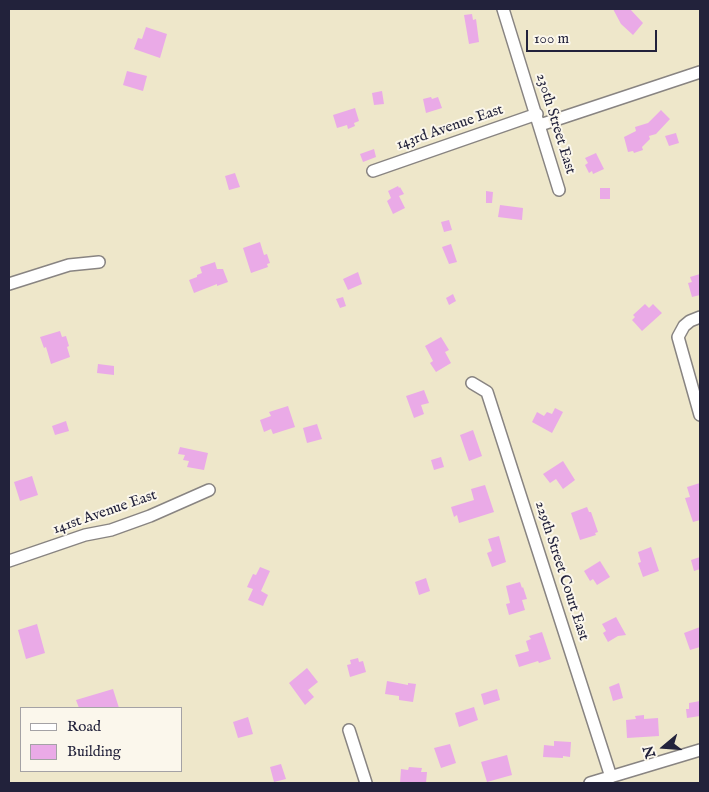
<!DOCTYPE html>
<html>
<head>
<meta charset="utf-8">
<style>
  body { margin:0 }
  #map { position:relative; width:709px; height:792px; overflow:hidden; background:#eee7ca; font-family:"IM FELL English",serif }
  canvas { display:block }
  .frame { position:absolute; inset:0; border:10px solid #22223b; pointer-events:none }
  .legend { position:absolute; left:20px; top:707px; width:162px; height:65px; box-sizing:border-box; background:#fbf7ec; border:1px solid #a4a2a5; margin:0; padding:6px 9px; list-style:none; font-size:15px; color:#22223b }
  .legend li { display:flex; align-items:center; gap:10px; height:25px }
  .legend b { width:25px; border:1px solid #a4a2a5 }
  .north { position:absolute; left:639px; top:722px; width:50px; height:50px; -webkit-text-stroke:4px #fbf7ec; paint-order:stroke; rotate:252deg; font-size:14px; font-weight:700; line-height:20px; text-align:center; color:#22223b }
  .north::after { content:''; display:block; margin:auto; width:18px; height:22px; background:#22223b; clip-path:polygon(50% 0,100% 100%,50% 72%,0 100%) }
  .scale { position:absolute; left:526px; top:30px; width:131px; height:22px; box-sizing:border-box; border:2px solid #22223b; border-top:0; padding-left:6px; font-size:15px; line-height:18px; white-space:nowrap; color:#22223b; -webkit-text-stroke:4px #fbf7ec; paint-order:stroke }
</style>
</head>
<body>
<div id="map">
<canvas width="709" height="792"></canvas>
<div class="frame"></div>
<ul class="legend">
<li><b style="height:6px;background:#fff"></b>Road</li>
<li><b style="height:14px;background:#eaaae7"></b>Building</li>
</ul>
<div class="north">N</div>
<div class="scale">100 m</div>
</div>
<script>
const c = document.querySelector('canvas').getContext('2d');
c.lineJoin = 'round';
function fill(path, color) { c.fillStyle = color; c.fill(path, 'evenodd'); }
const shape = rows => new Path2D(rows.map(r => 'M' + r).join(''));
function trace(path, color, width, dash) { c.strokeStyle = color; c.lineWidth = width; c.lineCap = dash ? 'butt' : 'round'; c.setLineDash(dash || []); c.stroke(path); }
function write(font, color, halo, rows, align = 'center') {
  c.font = font + ' "IM FELL English",serif'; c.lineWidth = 4; c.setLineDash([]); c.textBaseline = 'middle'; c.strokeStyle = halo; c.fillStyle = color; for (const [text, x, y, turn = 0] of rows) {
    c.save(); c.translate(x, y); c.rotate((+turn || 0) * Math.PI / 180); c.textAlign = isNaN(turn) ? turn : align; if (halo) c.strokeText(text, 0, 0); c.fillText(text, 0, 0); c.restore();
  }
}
fill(shape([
  [613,9,630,9,643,23,633,35,621,24],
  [472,14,473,20,476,19,479,42,469,44,464,15],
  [146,27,167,34,160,58,134,49,138,38,142,39],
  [127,71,147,76,143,91,123,85],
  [382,91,384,104,374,105,372,93],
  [431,97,432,99,438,97,442,108,426,113,423,99],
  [355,108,359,121,354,123,355,126,348,129,347,125,337,128,333,115],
  [661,110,670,119,656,134,649,136,650,139,642,147,643,150,634,153,633,151,628,152,624,137,636,131,635,127,648,123],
  [676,133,679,143,669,146,665,136],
  [374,149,376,157,363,162,360,154],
  [596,153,604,169,593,174,592,171,589,173,585,165,588,163,585,158],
  [235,173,240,187,229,190,225,176],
  [398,186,399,188,400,187,404,194,399,196,405,208,393,214,387,201,391,198,388,191],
  [600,188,610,188,610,199,600,199],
  [486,191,493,192,492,203,486,203],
  [500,205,523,208,522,220,498,217],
  [449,220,452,230,444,232,441,222],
  [260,242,264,255,267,254,270,263,267,264,268,267,251,273,243,248],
  [451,244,457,262,449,264,442,247],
  [215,262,217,269,223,269,228,282,217,286,217,284,194,293,189,280,197,277,197,275,202,273,200,267],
  [358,272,362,284,348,290,343,279],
  [700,274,700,295,692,297,688,283,692,282,690,277],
  [453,294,456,301,449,305,446,298],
  [343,297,346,306,340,308,336,299],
  [645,304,649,308,653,304,662,313,642,331,632,320,635,317,633,315],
  [60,331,62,337,66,336,69,346,67,347,70,357,51,364,46,347,44,348,40,337],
  [441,337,449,350,445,352,451,363,436,372,430,363,433,361,425,346],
  [98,364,114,366,114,375,97,373],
  [424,390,429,403,421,405,424,414,414,418,406,396],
  [288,406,295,427,273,434,271,429,264,432,260,420,271,416,269,412],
  [555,408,563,412,552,433,532,422,537,412,544,416,547,412,552,414],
  [66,421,69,431,55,435,52,426],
  [317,424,322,439,307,443,303,428],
  [473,430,482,456,469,461,460,435],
  [180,447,208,453,204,470,187,467,189,461,183,460,185,455,178,454],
  [441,457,444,467,434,470,431,460],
  [563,461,575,480,563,489,556,479,550,483,543,474],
  [32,476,38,495,20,501,14,482],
  [700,483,700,520,693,522,685,498,690,497,687,487],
  [485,485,494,512,459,523,457,515,454,517,451,507,474,500,471,489],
  [587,507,589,512,591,512,598,532,595,533,596,535,580,540,571,513],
  [499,536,506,562,492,567,487,553,492,551,488,539],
  [651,547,659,571,643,577,638,563,641,562,638,552],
  [700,557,700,569,694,571,691,560],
  [600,561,610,577,597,585,593,579,590,581,584,571],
  [260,567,270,571,261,591,268,595,263,606,248,600,253,589,247,587,253,574,256,575],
  [426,578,430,591,419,595,415,582],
  [520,582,522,588,523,587,527,599,522,600,525,610,509,615,506,604,510,603,506,586],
  [616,617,626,635,618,636,608,642,603,633,606,631,602,624],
  [37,624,45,653,26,659,18,630],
  [700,627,700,647,690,650,684,633],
  [542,632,551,659,539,663,538,661,519,667,515,655,529,651,526,641,531,639,529,636],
  [358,658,359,662,363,661,366,672,350,677,347,665,351,664,350,660],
  [307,668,318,682,308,690,314,697,305,705,289,683],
  [387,681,408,685,408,683,416,684,413,702,399,700,399,696,385,694],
  [619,683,623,698,613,701,609,687],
  [113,689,119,708,79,708,76,700],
  [497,689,500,700,484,705,481,694],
  [700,701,700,716,687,718,686,709,689,709,689,703],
  [474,707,478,720,459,727,455,713],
  [644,715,644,719,658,718,659,736,627,738,626,720,636,719,635,716],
  [248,717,253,734,238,738,233,722],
  [554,741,571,742,570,757,563,756,563,758,543,757,544,745,554,746],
  [450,744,456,763,441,768,434,748],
  [507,755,512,775,487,782,481,762],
  [281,764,286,779,274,782,270,767],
  [409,767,422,768,421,772,427,772,426,783,400,783,401,769,408,770]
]), '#eaaae7');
const minor = shape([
  [503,9,559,190],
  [540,125,700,72],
  [373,171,537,114],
  [9,284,69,265,99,262],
  [700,317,690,321,684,326,678,337,700,415],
  [472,383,487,392,611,777],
  [9,561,85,535,111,530,150,516,209,490],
  [349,730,366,783],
  [590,783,700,750]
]);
trace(minor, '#888482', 14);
trace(minor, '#fff', 11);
write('15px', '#22223b', '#fbf7ec', [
  ["230th Street East",555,124,73],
  ["143rd Avenue East",450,128,-19],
  ["141st Avenue East",105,513,-19],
  ["229th Street Court East",561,571,72]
]);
</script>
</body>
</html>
